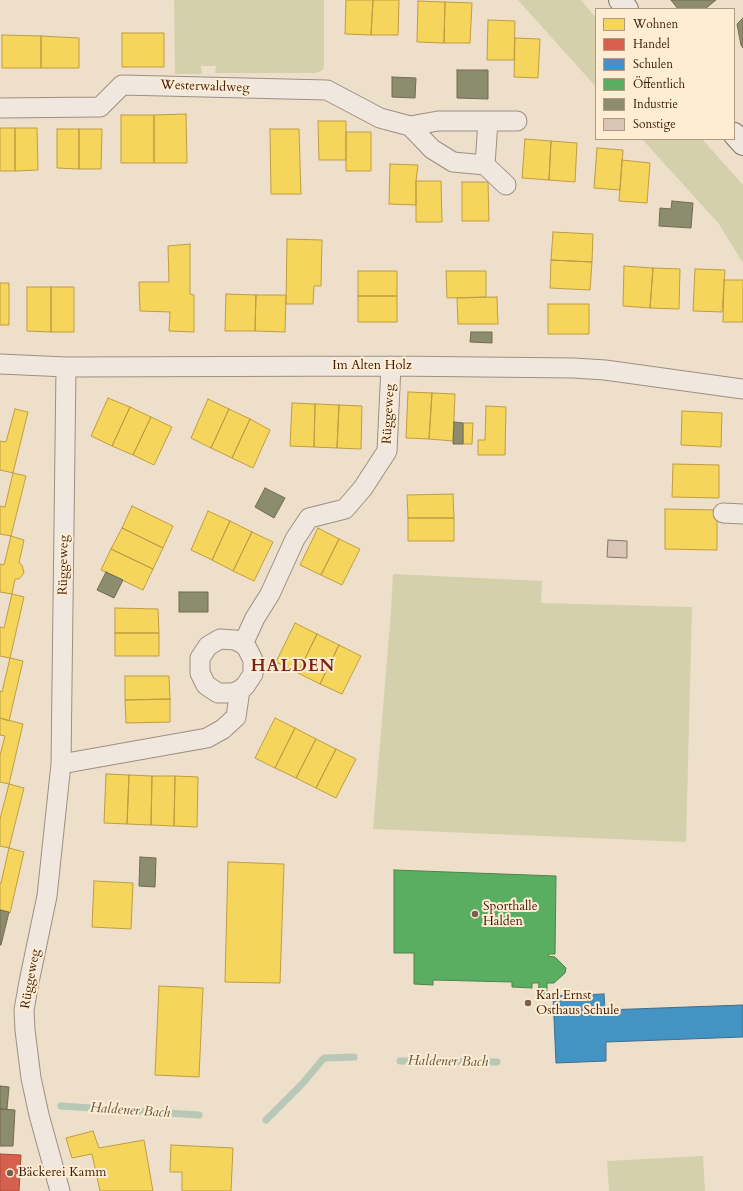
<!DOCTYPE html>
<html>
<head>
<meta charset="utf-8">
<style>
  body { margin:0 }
  #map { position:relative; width:743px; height:1191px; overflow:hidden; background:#eedfca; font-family:Cardo,serif }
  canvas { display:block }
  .legend { position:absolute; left:595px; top:8px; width:140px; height:132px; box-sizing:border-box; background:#feecd3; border:1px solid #b09881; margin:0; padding:5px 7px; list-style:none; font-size:12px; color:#3b1907 }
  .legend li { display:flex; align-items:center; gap:8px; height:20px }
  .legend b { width:20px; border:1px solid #b09881 }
</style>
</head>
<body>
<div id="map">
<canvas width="743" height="1191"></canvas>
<ul class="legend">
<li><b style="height:11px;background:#f6d55c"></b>Wohnen</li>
<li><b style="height:11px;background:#d6604d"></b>Handel</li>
<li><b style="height:11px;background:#4393c3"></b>Schulen</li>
<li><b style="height:11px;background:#5aae61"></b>Öffentlich</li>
<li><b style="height:11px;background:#8c8c6e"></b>Industrie</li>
<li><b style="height:11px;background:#d9c4b5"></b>Sonstige</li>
</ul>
</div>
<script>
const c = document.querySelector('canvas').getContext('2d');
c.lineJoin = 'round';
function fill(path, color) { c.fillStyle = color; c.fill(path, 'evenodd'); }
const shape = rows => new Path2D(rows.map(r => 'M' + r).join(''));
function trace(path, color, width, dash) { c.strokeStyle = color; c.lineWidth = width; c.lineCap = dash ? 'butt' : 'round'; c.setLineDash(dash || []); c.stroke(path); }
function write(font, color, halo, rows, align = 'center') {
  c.font = font + ' Cardo,serif'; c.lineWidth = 4; c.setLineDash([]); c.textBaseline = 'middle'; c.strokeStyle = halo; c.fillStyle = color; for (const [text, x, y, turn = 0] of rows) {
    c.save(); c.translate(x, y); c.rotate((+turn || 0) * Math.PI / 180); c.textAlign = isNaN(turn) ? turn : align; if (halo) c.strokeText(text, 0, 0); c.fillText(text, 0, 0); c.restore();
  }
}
fill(shape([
  [174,0,324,0,324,65,323,70,316,73,215,73,216,66,201,66,202,74,175,74],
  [518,0,581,0,596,18,596,87],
  [642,139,702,139,743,185,743,263,719,224],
  [393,574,542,581,541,603,692,607,686,842,373,829,391,611],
  [703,1156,705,1191,609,1191,607,1161]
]), '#d4d0ab');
const homes = shape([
  [346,0,373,0,371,35,345,34,346,0],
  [373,0,399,0,398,35,371,35,373,0],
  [418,1,445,2,444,43,417,42,418,1],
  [445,2,472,3,470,43,444,43,445,2],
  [488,20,515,21,514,60,487,60,488,20],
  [122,33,164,33,164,67,122,67,122,33],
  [2,35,41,36,41,68,2,68,2,35],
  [41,36,79,38,79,68,41,68,41,36],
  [515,38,540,39,538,78,514,77,515,38],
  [186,114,187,163,154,163,154,115,186,114],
  [121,115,154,115,154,163,121,163,121,115],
  [318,121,346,121,346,160,319,160,318,121],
  [0,128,15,128,15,171,0,171,0,128],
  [15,128,37,128,38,170,15,171,15,128],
  [57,129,79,129,79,169,57,168,57,129],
  [79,129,102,129,101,169,79,169,79,129],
  [270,129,299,129,301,194,271,194,270,129],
  [346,132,371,132,371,171,346,171,346,132],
  [525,139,551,141,549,180,522,178,525,139],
  [551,141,577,143,575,182,549,180,551,141],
  [597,148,623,150,620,190,594,188,597,148],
  [622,160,650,163,647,203,619,201,622,160],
  [390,164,418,165,416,181,416,205,389,204,390,164],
  [416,181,441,181,442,222,416,222,416,181],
  [462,182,488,182,489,221,462,221,462,182],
  [553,232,593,234,592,262,551,260,553,232],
  [287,239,322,240,321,286,314,286,313,304,286,304,287,239],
  [190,244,190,294,194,295,194,332,169,331,170,312,140,311,139,282,169,282,168,246,190,244],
  [551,260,592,262,590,290,550,288,551,260],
  [624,266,653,268,650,308,623,306,624,266],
  [653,268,680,269,679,309,650,308,653,268],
  [695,269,725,270,722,312,693,311,695,269],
  [358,271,397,271,397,296,358,296,358,271],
  [446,271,486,271,486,297,447,298,446,271],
  [724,280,743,280,743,322,723,322,724,280],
  [0,283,9,283,9,325,0,325,0,283],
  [27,287,51,287,51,332,27,331,27,287],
  [51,287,74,287,74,332,51,332,51,287],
  [226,294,256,295,255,331,225,331,226,294],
  [256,295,286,295,285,332,255,331,256,295],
  [358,296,397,296,397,322,358,322,358,296],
  [497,297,498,324,458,324,457,298,497,297],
  [548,304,589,304,589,334,548,334,548,304],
  [408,392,432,393,429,439,406,438,408,392],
  [432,393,455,394,453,441,429,439,432,393],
  [108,398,130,407,112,446,91,436,108,398],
  [208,399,229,409,211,448,191,438,208,399],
  [292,403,315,404,314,447,290,446,292,403],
  [315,404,339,405,337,448,314,447,315,404],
  [339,405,362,406,361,449,337,448,339,405],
  [486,406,506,407,505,455,478,455,478,440,485,440,486,406],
  [130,407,151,417,133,455,112,446,130,407],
  [15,409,28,412,13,473,0,470,0,441,6,442,15,409],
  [229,409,250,419,232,458,211,448,229,409],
  [682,411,722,413,721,447,681,445,682,411],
  [151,417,172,427,154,465,133,455,151,417],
  [250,419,270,430,253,468,232,458,250,419],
  [463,423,473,423,472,444,463,444,463,423],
  [673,464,719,465,719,498,672,497,673,464],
  [13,473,26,476,11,536,0,534,0,506,5,507,13,473],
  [453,494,454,518,408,518,407,495,453,494],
  [132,506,173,526,163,548,122,528,132,506],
  [665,509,717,510,717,550,665,549,665,509],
  [208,511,230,521,212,560,191,550,208,511],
  [408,518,454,518,454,541,408,541,408,518],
  [230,521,252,532,233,571,212,560,230,521],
  [122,528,163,548,153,569,111,549,122,528],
  [318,528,339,539,321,575,300,565,318,528],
  [252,532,273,542,254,581,233,571,252,532],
  [11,536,24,540,19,563,22,565,24,573,19,579,15,579,12,594,0,592,0,564,4,565,11,536],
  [339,539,360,549,342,585,321,575,339,539],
  [111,549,153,569,143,590,101,570,111,549],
  [12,594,24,597,10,658,0,656,0,627,4,628,12,594],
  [115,608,158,609,159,633,115,633,115,608],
  [295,623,317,634,298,673,276,662,295,623],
  [115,633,159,633,159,656,115,656,115,633],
  [317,634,339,645,320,684,298,673,317,634],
  [339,645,361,656,342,694,320,684,339,645],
  [10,658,23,661,9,721,0,718,0,691,2,692,10,658],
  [125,676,169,676,170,699,125,700,125,676],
  [170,699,170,722,126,723,125,700,170,699],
  [0,718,23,724,9,784,0,782,0,755,5,736,0,735,0,718],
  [275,718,295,728,275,768,255,758,275,718],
  [295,728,316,739,296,778,275,768,295,728],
  [316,739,336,749,316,788,296,778,316,739],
  [336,749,356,759,336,798,316,788,336,749],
  [106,774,129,775,127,824,104,823,106,774],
  [129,775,152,776,151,825,127,824,129,775],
  [152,776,175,776,174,826,151,825,152,776],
  [175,776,198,777,197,827,174,826,175,776],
  [9,784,24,788,9,848,0,846,0,819,9,784],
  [9,848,24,852,10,913,0,910,0,883,1,883,9,848],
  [228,862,284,864,280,983,225,982,228,862],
  [94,881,133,883,131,929,92,927,94,881],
  [159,986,203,988,199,1077,155,1075,159,986],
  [93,1131,99,1148,144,1140,153,1191,100,1191,92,1154,72,1158,66,1138,93,1131],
  [171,1145,233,1148,231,1191,182,1191,182,1172,170,1172,171,1145]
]);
fill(homes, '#f6d55c');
trace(homes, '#be9d42', 1);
const shops = shape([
  [0,1154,21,1155,19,1191,0,1191,0,1154]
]);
fill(shops, '#d6604d');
trace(shops, '#a84b38', 1);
const schools = shape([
  [604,994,605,1010,743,1005,743,1037,606,1042,606,1061,556,1063,553,996,604,994]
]);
fill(schools, '#4393c3');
trace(schools, '#416e8b', 1);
const public = shape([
  [394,870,556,876,555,954,549,954,548,956,555,957,566,968,565,973,554,983,547,983,547,997,538,997,539,983,532,983,532,988,512,987,512,982,433,980,433,985,414,984,414,953,394,953,394,870]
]);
fill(public, '#5aae61');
trace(public, '#518146', 1);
const industry = shape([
  [671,0,716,0,705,9,678,9,671,0],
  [743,18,743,48,741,45,737,24,743,18],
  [457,70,488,70,488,99,457,98,457,70],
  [392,77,416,78,415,98,392,97,392,77],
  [672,201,693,203,691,228,659,226,660,208,671,209,672,201],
  [471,332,492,332,492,343,470,342,471,332],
  [454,422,463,423,463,444,453,444,454,422],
  [265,488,285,498,274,518,255,507,265,488],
  [106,572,123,580,114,598,97,590,106,572],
  [179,592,208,592,208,612,179,612,179,592],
  [140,857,156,858,155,887,139,886,140,857],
  [0,910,9,912,1,945,0,945,0,910],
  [0,1086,9,1087,7,1109,0,1109,0,1086],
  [0,1109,15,1110,13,1146,0,1146,0,1109]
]);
fill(industry, '#8c8c6e');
trace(industry, '#746a4f', 1);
trace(shape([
  [400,1061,497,1062],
  [61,1106,199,1115],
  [266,1120,302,1084,324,1058,354,1057]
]), '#b7c8b7', 7);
const building = shape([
  [608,540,627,541,627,558,607,557,608,540]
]);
fill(building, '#d9c4b5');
trace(building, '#827568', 1);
const street = shape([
  [0,108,100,107,122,85,327,90,380,118,410,126,432,149,453,162,485,165,506,185],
  [410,126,438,121,517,121],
  [485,165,488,121],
  [0,364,66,367,391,366,574,368,605,370,743,389],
  [723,513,743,514],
  [243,644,255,618,270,594,295,539,309,518,345,509,363,488,387,451,391,366],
  [61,764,207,738,223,729,236,717,240,690,245,686,253,674,253,660,247,648,243,644,235,640,220,639,208,646,200,658,200,673,206,685,218,693,233,693,240,690],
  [60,1191,39,1115,31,1078,25,1030,24,1010,29,982,47,896,61,764,66,367]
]);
const secondary = shape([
  [620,0,627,9],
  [734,134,743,144]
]);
trace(street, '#9d8f81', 21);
trace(secondary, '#827568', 24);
trace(street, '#f0e8de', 19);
trace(secondary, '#f0e8de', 22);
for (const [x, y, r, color] of [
  [475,914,4,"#7a5e4b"],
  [528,1003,4,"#7a5e4b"],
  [10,1173,4,"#7a5e4b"]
]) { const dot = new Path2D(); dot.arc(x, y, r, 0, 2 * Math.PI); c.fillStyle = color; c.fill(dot); trace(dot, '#feecd3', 1.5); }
write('13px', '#3b1907', '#feecd3', [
  ["Westerwaldweg",205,87,2],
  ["Im Alten Holz",372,366],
  ["Rüggeweg",389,414,-87],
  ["Rüggeweg",64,565,-89],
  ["Rüggeweg",31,979,-80]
]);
write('13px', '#3b1907', '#feecd3', [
  ["Sporthalle",483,907],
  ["Halden",483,922],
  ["Karl Ernst",536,996],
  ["Osthaus Schule",536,1011],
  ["Bäckerei Kamm",18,1173]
], 'left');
write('italic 14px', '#5e5342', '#feecd3', [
  ["Haldener Bach",448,1062,1],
  ["Haldener Bach",130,1111,4]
]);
c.letterSpacing = '1px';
write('bold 17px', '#7a1f14', '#feecd3', [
  ["HALDEN",293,667]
]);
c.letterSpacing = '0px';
</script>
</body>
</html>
